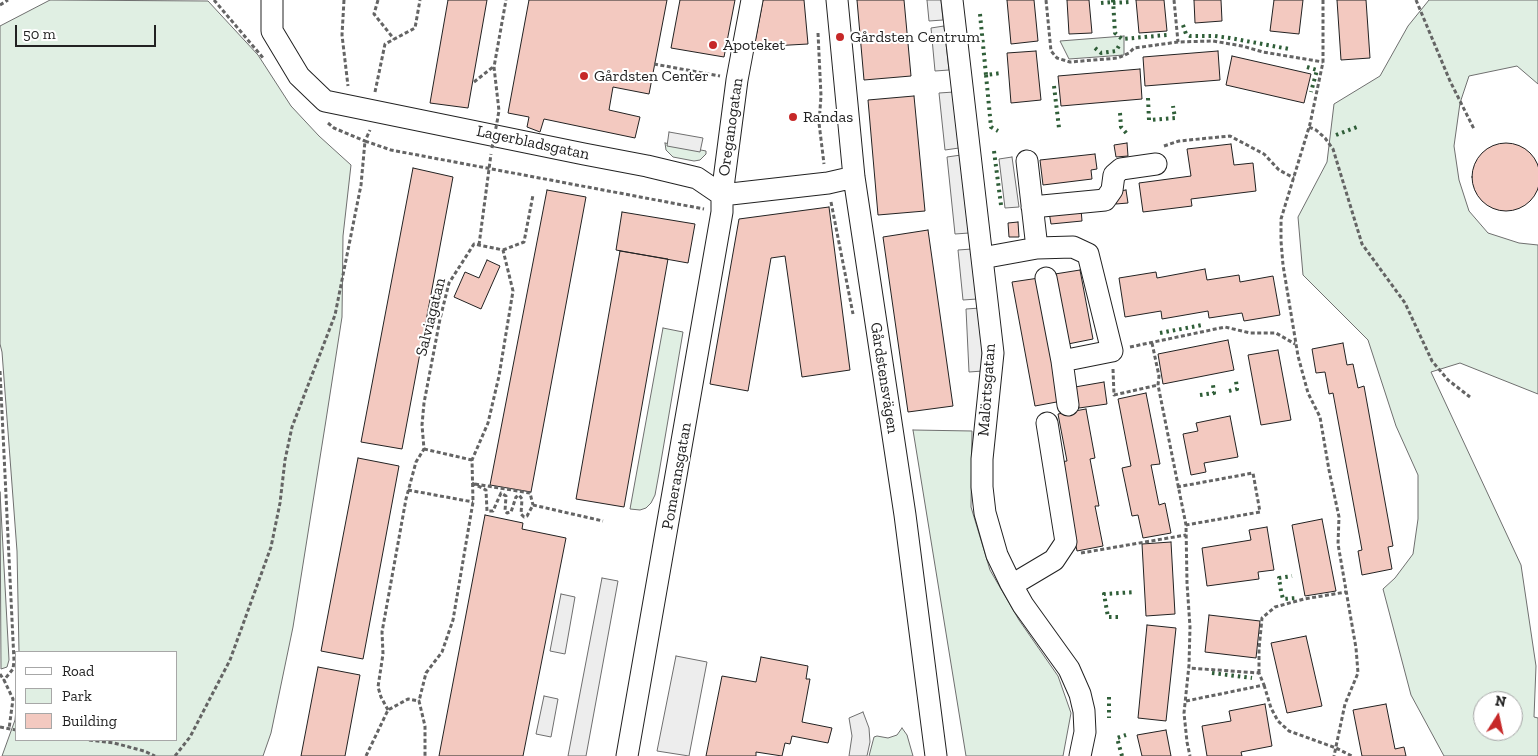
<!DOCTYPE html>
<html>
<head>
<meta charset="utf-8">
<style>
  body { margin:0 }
  #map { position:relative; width:1538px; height:756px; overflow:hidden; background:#fff; font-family:"Zilla Slab",serif }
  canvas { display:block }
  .legend { position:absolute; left:15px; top:651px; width:162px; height:90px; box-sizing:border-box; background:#fff; border:1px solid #a7a7a7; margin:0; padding:6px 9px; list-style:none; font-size:15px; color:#222 }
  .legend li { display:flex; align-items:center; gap:10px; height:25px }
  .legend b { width:25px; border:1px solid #a7a7a7 }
  .north { position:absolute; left:1473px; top:691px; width:50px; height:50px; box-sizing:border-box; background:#fff; border:1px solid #a7a7a7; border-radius:50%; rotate:10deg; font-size:14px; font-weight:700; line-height:20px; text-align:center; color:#222 }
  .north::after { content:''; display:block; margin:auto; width:18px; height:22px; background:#c62828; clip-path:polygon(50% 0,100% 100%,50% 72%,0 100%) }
  .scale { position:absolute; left:15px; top:25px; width:141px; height:22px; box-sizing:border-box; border:2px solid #222; border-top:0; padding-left:6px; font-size:15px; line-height:18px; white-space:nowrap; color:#222; -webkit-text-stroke:4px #fff; paint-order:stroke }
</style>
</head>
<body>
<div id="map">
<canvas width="1538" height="756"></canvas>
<ul class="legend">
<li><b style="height:6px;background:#fff"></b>Road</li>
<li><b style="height:14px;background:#e0efe3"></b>Park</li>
<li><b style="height:14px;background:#f3c9c0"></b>Building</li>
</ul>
<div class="north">N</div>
<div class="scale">50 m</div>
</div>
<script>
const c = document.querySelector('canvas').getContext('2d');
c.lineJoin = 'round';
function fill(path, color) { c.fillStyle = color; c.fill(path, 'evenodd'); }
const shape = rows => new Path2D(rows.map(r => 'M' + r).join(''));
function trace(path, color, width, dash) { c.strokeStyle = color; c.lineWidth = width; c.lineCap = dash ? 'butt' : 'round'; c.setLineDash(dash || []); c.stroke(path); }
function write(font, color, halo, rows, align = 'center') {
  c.font = font + ' "Zilla Slab",serif'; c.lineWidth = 4; c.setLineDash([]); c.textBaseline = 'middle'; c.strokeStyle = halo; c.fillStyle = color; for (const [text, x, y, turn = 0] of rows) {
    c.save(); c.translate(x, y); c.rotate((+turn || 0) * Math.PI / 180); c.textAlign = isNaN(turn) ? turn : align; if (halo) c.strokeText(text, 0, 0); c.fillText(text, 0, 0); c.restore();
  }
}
const green = shape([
  [50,0,208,1,258,55,291,106,319,136,351,165,343,236,342,317,326,420,293,627,271,733,263,756,2,756,15,720,16,709,16,740,176,740,176,652,19,652,17,551,2,352,0,344,0,26,50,0],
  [1429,0,1538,0,1538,84,1517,66,1469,76,1460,103,1454,146,1459,180,1469,211,1488,233,1519,243,1538,245,1538,394,1460,363,1431,372,1521,565,1536,666,1534,717,1538,718,1538,756,1444,756,1411,695,1383,589,1395,578,1413,554,1418,519,1418,475,1396,426,1368,340,1303,275,1298,217,1327,162,1334,104,1380,76,1408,26,1429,0],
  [1483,701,1513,701,1513,731,1483,731,1483,701],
  [1124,36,1124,55,1069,59,1060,41,1124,36],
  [665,143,706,151,706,154,700,160,694,161,673,157,666,150,665,143],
  [663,328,683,332,659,473,655,495,651,503,646,508,640,510,630,509,663,328],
  [913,430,972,431,971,507,990,570,1019,620,1058,676,1071,713,1063,756,966,756,913,430],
  [0,492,9,660,7,667,1,669,0,492],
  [902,728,907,735,913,756,869,756,874,737,877,736,888,738,897,735,902,728]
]);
fill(green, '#e0efe3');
trace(green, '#6f6f6f', 1);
const parking = shape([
  [927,0,941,0,943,20,929,21,927,0],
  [944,26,949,70,935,71,931,28,944,26],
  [954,92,959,148,945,150,939,93,954,92],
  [669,132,703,138,700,152,667,146,669,132],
  [961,155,969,233,955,234,947,157,961,155],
  [1012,157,1019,207,1005,208,999,159,1012,157],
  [972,249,977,299,963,300,958,250,972,249],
  [980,308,983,371,969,372,966,309,980,308],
  [602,578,618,581,586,756,568,756,602,578],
  [561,594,575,597,565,654,550,651,561,594],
  [676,656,707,662,689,756,657,751,676,656],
  [544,696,558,699,551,737,536,734,544,696],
  [863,712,869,728,870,742,867,756,849,756,852,736,849,718,863,712]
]);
fill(parking, '#ededed');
trace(parking, '#6f6f6f', 1);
const building = shape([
  [448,0,487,0,468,108,430,103,448,0],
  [529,0,667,0,649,94,613,87,609,110,640,117,635,138,544,119,540,132,527,127,529,117,508,113,529,0],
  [680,0,735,0,724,57,671,48,680,0],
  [763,0,804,0,808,44,754,47,763,0],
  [857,0,904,0,911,76,864,80,857,0],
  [1007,0,1034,0,1038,41,1011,44,1007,0],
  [1067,0,1089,0,1092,33,1069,34,1067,0],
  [1136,0,1164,0,1167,31,1139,33,1136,0],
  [1194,0,1221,0,1222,21,1195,23,1194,0],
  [1274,0,1303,0,1299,34,1270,31,1274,0],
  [1337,0,1366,0,1370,58,1341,60,1337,0],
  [1036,51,1041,100,1011,103,1007,53,1036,51],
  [1218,51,1220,80,1145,86,1143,57,1218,51],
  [1232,56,1311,74,1304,103,1226,85,1232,56],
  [1140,69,1142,99,1061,106,1058,76,1140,69],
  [914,96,925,211,878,215,868,100,914,96],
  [1127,143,1128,156,1116,157,1114,145,1127,143],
  '1472 177a34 34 0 1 1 68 0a34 34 0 1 1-68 0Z',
  [1231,144,1234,165,1253,163,1256,191,1191,199,1192,206,1143,212,1139,183,1191,176,1187,149,1231,144],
  [1095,154,1097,169,1091,170,1092,179,1043,185,1040,160,1095,154],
  [413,168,453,177,402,449,361,442,413,168],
  [547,190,586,197,531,492,490,485,547,190],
  [1126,190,1128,203,1116,204,1114,192,1126,190],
  [829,207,850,370,802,377,785,256,771,258,748,391,710,384,739,219,829,207],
  [1081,209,1082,221,1051,224,1049,212,1081,209],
  [622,212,695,224,688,263,616,250,622,212],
  [1018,222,1019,237,1009,237,1008,223,1018,222],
  [928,230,953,406,908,412,883,237,928,230],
  [620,251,668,259,624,507,576,499,620,251],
  [487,260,500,266,481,309,454,297,465,272,479,278,487,260],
  [1205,269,1207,280,1239,275,1240,282,1273,276,1280,315,1244,321,1242,313,1209,318,1208,311,1162,319,1161,311,1125,317,1119,278,1156,272,1157,278,1205,269],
  [1080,270,1093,339,1068,344,1055,274,1080,270],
  [1039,278,1062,401,1035,406,1012,282,1039,278],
  [1228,340,1234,370,1163,384,1158,354,1228,340],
  [1343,343,1347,365,1353,364,1358,388,1364,386,1393,546,1388,547,1392,569,1362,575,1358,551,1362,550,1333,393,1329,394,1325,372,1316,373,1312,349,1343,343],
  [1278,350,1291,420,1261,425,1248,355,1278,350],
  [1104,382,1107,404,1079,408,1075,387,1104,382],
  [1146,393,1160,464,1151,465,1159,505,1165,503,1171,533,1143,538,1138,515,1132,516,1122,468,1131,466,1118,399,1146,393],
  [1086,409,1095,458,1090,459,1099,506,1095,506,1103,546,1077,551,1060,462,1067,461,1058,414,1086,409],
  [1230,416,1238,457,1204,463,1206,472,1191,475,1183,434,1198,431,1196,423,1230,416],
  [358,458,399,466,363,659,321,651,358,458],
  [485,515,523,523,522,529,566,538,523,756,439,756,485,515],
  [1322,519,1336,591,1305,596,1292,525,1322,519],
  [1267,527,1274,570,1258,572,1259,579,1207,586,1202,548,1251,540,1249,530,1267,527],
  [1171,542,1175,614,1146,616,1142,544,1171,542],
  [1209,615,1260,621,1256,658,1205,652,1209,615],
  [1147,625,1176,628,1166,721,1138,718,1147,625],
  [1306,636,1322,706,1287,713,1271,643,1306,636],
  [761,657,808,666,806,679,810,679,802,722,832,728,828,743,792,736,790,744,785,743,782,756,756,752,756,756,706,756,722,676,756,682,761,657],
  [318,667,360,675,345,756,301,756,318,667],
  [1265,704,1272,746,1241,752,1242,756,1207,756,1202,726,1231,721,1229,711,1265,704],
  [1386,704,1395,749,1404,747,1406,756,1362,756,1353,710,1386,704],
  [1166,730,1171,756,1142,756,1137,735,1166,730]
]);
fill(building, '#f3c9c0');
trace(building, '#222', 1);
const minor = shape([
  [272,0,272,31,299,76,325,101,584,154,647,166,697,178,722,195,828,183,854,177],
  [837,0,854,177,905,515,936,756],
  [952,0,993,353,982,459,982,487,985,513,997,555,1010,582,1023,605,1069,669,1080,694,1084,711,1085,732,1080,756],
  [1027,161,1037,248],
  [1032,207,1105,200,1112,190,1114,175,1121,169,1156,164],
  [982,258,1037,248,1073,247,1088,254,1112,351,1062,361,1046,278],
  [1062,361,1068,405],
  [1012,585,1054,560,1066,542,1047,423],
  [627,756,722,212,722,195,737,80,752,0]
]);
trace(minor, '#222', 23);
trace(shape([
  [214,0,264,59],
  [344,0,342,35,348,86],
  [378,0,374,14,394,39],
  [1046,0,1051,51,1057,58,1070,62,1118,58,1129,53,1134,48,1178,42,1213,41,1242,46,1263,52,1323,62],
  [1174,0,1178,42],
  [1323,0,1323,62,1310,124,1281,219,1281,241,1283,265,1298,356,1308,393,1320,417,1329,470,1339,517,1338,544,1356,648,1358,673,1345,704,1334,756],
  [1416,0,1450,81,1474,129],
  [0,5,8,0],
  [818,33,821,96,819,123,824,164],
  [654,64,720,76],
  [474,82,493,67],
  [375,92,385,44,415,28,420,0],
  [498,116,499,111,494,67,506,0],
  [328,123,334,128,365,141,370,130],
  [1309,127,1316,130,1325,138,1333,149,1362,244,1405,303,1432,361,1448,380,1470,397],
  [1164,146,1179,141,1230,136,1264,154,1279,170,1294,178],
  [831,202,853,314],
  [479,245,491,154],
  [503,250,524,242,533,195],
  [1152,343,1159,376,1158,385,1186,525,1187,583,1190,627,1189,665,1184,713,1187,742,1190,756],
  [1130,347,1225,327,1250,333,1276,333,1295,344],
  [1113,369,1114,395,1158,385],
  [0,371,14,661,13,669,4,680,13,699,9,729],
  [424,449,472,460],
  [472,483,486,490,487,511,493,511,501,493,506,496,505,511,507,513,511,512,516,497,519,495,522,499,521,514,524,517,527,516,533,505,603,521],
  [475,484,530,493,533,505],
  [1177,487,1253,473,1260,512,1186,525],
  [408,490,473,502],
  [1081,553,1186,535],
  [1259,673,1259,649,1262,618,1275,607,1304,599,1346,592],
  [0,674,4,680],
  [1264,685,1271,708,1278,721,1289,731,1336,748,1352,756],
  [1186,701,1264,685,1259,673,1189,668],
  [388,710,381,697,378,687,383,654,382,632,406,499,416,462,424,449,422,425,424,403,440,319,449,283,474,244,503,250,513,291,499,376,488,423,472,460,473,502,453,620,442,652,426,673,419,701],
  [0,727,16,730],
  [89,740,114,743,144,751,155,756],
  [175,756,190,737,230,660,271,547,280,503,285,460,292,427,335,315,361,185,365,141,391,150,704,209],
  [366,756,388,710,408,699,419,701,425,726,425,756]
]), '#646464', 3, [4, 2.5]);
trace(minor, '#fff', 21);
trace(shape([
  [492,148,498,117]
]), '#646464', 3, [4, 2.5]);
trace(shape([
  [1113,0,1115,33,1122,39,1167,35],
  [1101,3,1113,2],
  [1113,3,1129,2],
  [980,14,986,75,1001,73],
  [1183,25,1186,34,1190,36,1215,36,1230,38,1289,49],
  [1095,48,1101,53,1116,51,1120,44],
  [1307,67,1317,70,1311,92],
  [986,75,991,127,998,131],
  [1054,86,1059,128],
  [1148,98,1149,120,1175,118,1173,106],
  [1120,113,1121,127,1127,134],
  [1336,135,1357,127],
  [994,151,1001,205],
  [1160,333,1202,325],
  [1229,391,1237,389,1236,381],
  [1200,395,1214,393,1213,385],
  [1281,591,1279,578,1292,576],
  [1282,595,1283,599,1297,598],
  [1118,617,1108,617,1104,594,1135,592],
  [1212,673,1252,678],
  [1109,697,1109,718],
  [1122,756,1117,738,1126,735]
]), '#2f5e38', 4, [2.5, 4]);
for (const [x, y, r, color] of [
  [840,37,5,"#c62828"],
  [713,45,5,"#c62828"],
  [584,76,5,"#c62828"],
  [793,117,5,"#c62828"]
]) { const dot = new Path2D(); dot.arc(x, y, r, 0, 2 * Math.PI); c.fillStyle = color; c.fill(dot); trace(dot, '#fff', 2); }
write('16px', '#222', '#fff', [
  ["Gårdsten Centrum",850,37],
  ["Apoteket",723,45],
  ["Gårdsten Center",594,76],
  ["Randas",803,117]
], 'left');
write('16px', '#222', '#fff', [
  ["Oreganogatan",731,127,-82],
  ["Lagerbladsgatan",533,143,12],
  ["Salviagatan",431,317,-76],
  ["Gårdstensvägen",884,378,81],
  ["Malörtsgatan",987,390,-86],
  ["Pomeransgatan",677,476,-80]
]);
</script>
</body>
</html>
